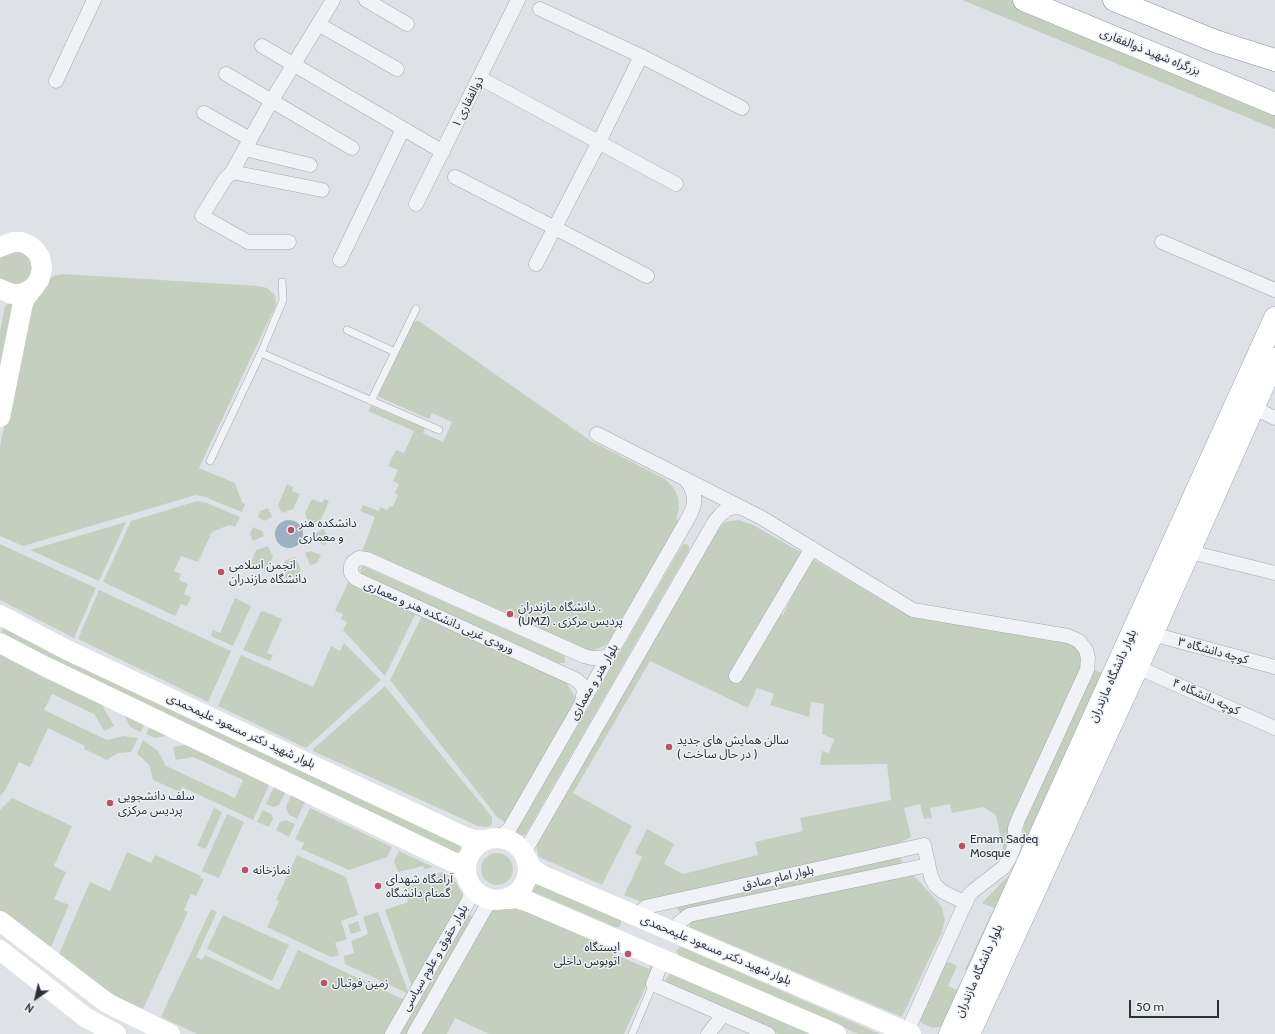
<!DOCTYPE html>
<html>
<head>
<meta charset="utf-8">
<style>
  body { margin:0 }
  #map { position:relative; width:1275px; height:1034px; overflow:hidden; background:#dee2e6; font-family:Cabin,sans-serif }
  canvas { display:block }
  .north { position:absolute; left:16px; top:978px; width:40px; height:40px; -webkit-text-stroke:3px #eef1f4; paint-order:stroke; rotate:214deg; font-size:11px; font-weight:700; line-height:16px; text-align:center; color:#29313b }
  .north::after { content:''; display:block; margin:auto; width:14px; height:18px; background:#29313b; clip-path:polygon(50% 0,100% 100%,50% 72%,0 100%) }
  .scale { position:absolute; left:1129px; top:1000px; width:90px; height:18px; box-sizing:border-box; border:2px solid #29313b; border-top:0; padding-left:5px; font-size:12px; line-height:14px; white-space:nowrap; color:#29313b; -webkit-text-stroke:3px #eef1f4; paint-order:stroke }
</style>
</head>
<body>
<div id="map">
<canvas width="1275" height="1034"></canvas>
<div class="north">N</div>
<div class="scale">50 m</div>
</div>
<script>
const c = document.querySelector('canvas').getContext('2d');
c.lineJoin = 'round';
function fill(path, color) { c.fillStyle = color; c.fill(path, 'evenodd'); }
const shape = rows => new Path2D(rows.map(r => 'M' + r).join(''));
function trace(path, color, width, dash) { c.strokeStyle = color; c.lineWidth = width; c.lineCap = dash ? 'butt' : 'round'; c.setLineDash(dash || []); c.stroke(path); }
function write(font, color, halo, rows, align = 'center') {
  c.font = font + ' Cabin,"Noto Sans Arabic",sans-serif'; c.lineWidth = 3; c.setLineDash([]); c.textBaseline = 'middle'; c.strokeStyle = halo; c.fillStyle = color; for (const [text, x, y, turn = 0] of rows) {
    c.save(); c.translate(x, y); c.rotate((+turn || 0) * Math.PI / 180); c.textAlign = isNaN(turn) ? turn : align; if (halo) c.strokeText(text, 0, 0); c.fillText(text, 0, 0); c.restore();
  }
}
fill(shape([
  [962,0,1010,0,1275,112,1275,129],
  [17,250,31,257,33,275,18,286,2,280,0,277,0,259,3,255],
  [63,274,259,286,267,288,275,295,276,304,274,309,199,468,235,483,242,502,245,504,242,512,205,497,196,495,23,546,0,536,0,446,28,310,43,284,54,276],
  [7,304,12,304,13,306,0,379,0,332,5,306],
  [416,321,419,321,591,441,665,479,672,486,676,492,678,498,679,509,676,519,679,521,609,641,604,646,594,650,588,650,362,552,375,517,360,511,363,505,379,511,380,507,387,510,390,506,393,506,398,495,395,493,399,484,393,481,398,470,388,466,396,450,404,453,414,431,368,411,371,406,425,428,423,433,443,442,452,422,432,413,429,419,379,397,379,393,413,323],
  [287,484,293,487,292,491,300,494,293,509,282,513,278,505],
  [312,499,322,503,324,499,329,501,321,520,310,525,305,513],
  [197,501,207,503,240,517,235,527,229,525,212,532,198,562,181,556,174,571,181,574,179,580,188,584,184,594,191,597,187,606,181,604,175,616,103,582,131,521],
  [268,508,272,517,264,521,258,517,260,511],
  [739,520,753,525,804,554,778,613,783,615,811,558,909,616,1068,642,1075,645,1082,653,1081,667,1012,820,1007,840,1005,858,996,815,983,807,952,813,950,804,930,808,932,818,924,819,920,804,904,808,911,837,894,846,644,903,624,895,642,857,635,853,647,829,674,844,664,864,683,874,758,855,755,842,803,831,800,818,891,800,887,764,820,765,822,751,829,753,834,739,822,734,824,704,811,702,809,717,770,705,774,694,757,688,748,708,650,661,573,793,632,826,602,885,539,857,538,855,536,845,718,529,722,525,728,521],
  [126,522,99,581,30,550],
  [253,527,262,531,264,536,253,541,250,534],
  [324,529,328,539,325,545,317,542,314,534],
  [0,544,96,588,74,638,0,600],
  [683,544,687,544,689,547,689,550,525,835,520,836,517,833,517,830],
  [268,546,273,557,266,571,259,568,257,571,249,567,256,550],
  [311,551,321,555,317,563,310,565,305,553],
  [295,557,301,569,294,585,286,582,287,579,279,576,285,561],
  [362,566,366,567,563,655,565,657,565,660,564,663,559,663,362,575,360,570],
  [349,580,417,611,385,676,343,630,347,622,341,619,343,614,335,611],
  [99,590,231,651,208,702,78,639],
  [235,598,251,606,233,646,211,636,213,630,220,633],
  [261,611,262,612,263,611,282,619,267,653,273,655,270,661,243,650],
  [423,614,566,682,574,695,576,702,508,824,498,818,390,680],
  [3,628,6,628,459,845,461,848,461,851,456,853,1,634,1,632],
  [344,643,381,680,306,748,218,706,241,655,313,687,331,646,340,651],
  [0,651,97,696,114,726,104,731,94,714,52,694,44,710,107,740,123,736,138,738,131,752,118,753,107,760,84,749,85,746,48,728,30,767,19,762,6,789,0,796],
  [1094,670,1104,674,970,972,965,970,994,908,982,903,1011,873,1023,845,1024,822,1026,817],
  [385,686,492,817,492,823,490,826,486,827,478,826,313,751,313,749],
  [121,708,146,720,141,732,130,727],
  [152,722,176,734,155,738,146,734],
  [143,740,158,751,166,766,235,798,243,780,193,757,176,760,173,747,195,743,272,779,253,820,182,787,180,792,153,780,151,771,149,765,142,758,137,754],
  [275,785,286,791,279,805,274,807,266,804],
  [292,793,306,800,297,819,289,815,286,807],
  [12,798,72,826,54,866,66,872,54,899,69,905,50,949,0,911,0,810],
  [214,808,222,812,206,849,197,846],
  [310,808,392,847,387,857,349,870,301,849,304,843,295,839],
  [263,810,271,814,272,816,273,819,269,827,257,822],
  [227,814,244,822,219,878,202,871],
  [286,820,295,824,289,837,276,830,280,822],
  [399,851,433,867,424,869,423,866,398,872,394,861],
  [127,852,151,863,155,855,201,876,200,878,204,879,196,896,191,894,184,910,188,912,143,1009,119,998,79,973,58,956,90,882,110,891],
  '481 869a16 16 0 1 1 32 0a16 16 0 1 1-32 0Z',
  [297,855,346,877,358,915,341,921,347,939,335,943,339,955,331,957,267,927,279,901,276,900],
  [898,857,902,860,901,864,681,913,677,909,678,905],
  [443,872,451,877,457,884,462,894,461,901,412,987,385,910,408,902,403,887,427,880,426,876],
  [912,874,917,879,938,902,942,908,945,920,941,934,902,1017,689,927,691,922,694,920],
  [534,883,619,919,621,921,621,924,619,927,615,927,533,892,530,887],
  [507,902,606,940,603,949,649,969,653,960,657,962,624,1034,489,1034,455,1018,447,1034,418,1034,486,913],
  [211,909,217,912,196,957,202,960,205,955,279,990,298,950,405,1000,385,1034,197,1034,161,1017],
  [378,912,409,994,345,964,344,956,354,953,351,941,368,934,363,917],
  [223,915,289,945,272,981,207,949],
  [471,915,473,918,408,1034,397,1034,467,916],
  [358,921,361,931,351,934,348,925],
  [680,947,682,947,880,1034,858,1034,679,956,676,951],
  [949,962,957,966,948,986,957,990,960,983,964,985,946,1025,933,1028,922,1023,919,1020,946,963],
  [670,972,826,1034,779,1034,671,988,666,980]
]), '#c5cfc0');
fill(shape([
  '275 534a14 14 0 1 1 28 0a14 14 0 1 1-28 0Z'
]), '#9db1c2');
const service = shape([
  [347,330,395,352],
  [261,353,439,430],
  [371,401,416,309],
  [210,461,261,353,283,300,282,282],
  [632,1034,653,984]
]);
const minor = shape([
  [366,0,407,24],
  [540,9,641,56,742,108],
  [318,24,397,69],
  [262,46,443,152],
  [226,74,352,148],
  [480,78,676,184],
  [56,81,94,0],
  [204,113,250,139],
  [245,149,310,165],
  [232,172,225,179,202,216,248,242,289,242],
  [455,177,555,228,647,276],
  [322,190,232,172,272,100,333,0],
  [416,204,518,0],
  [1162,242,1275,290],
  [340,260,403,129],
  [536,264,599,142,641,56],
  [1254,408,1275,418],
  [597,434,762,518,913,610,1068,636,1079,641,1086,650,1088,658,1087,670,1018,820,1015,828,1014,847,1010,857,1004,867,973,891,969,895,907,1032],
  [1190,552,1275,573],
  [1152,634,1275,667],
  [1137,667,1275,728],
  [736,676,812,548],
  [582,702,584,690,581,684,575,679,356,579,351,573,351,566,353,562,359,558,367,559,584,656,592,658,601,658,608,656,611,653],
  [491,838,505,833,510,828,690,515,694,504,694,496,690,485,684,478],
  [526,856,526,850,528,846,715,521,721,514,727,509,736,507,743,508],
  [638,917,642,910,646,907,924,845,931,877,935,885,943,892,966,903],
  [675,933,680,922,689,915,928,865],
  [663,959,653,984,768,1034],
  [392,1034,469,900,470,896,468,881],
  [414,1034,485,909,489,904,501,900],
  [708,1034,723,1015]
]);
const primary = shape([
  [950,1034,1275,318],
  [969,1034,1142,657,1275,359]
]);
const trunk = shape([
  [1024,0,1275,104],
  [1114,0,1215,41,1275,60]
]);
trace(service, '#a4a9af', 8);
trace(minor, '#a4a9af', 15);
trace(primary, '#9fa7b0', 23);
trace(trunk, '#88909b', 23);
trace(service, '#f1f2f5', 7);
trace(minor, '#f1f2f5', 14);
trace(shape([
  [0,247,13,242,21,242,29,245,35,250,40,257,42,269,39,280,34,287,28,291,20,294,12,294,0,289],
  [0,417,23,303,26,297,34,287],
  [0,615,67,650,465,837,474,840,485,840],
  [0,643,46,667,457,864,462,869,467,877],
  '466 869a31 31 0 1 1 62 0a31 31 0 1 1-62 0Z',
  [527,859,532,868,541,875,911,1034],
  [508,899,516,898,529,902,836,1034],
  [0,921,107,1003,170,1034],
  [0,950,85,1017,116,1034]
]), '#fff', 20);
trace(primary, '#fff', 22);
trace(trunk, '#fff', 22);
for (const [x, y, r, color] of [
  [291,530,4,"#be5166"],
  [221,572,4,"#be5166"],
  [510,614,4,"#be5166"],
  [669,747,4,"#be5166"],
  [110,803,4,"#be5166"],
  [962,846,4,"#be5166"],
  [245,870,4,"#be5166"],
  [378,886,4,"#be5166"],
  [628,954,4,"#be5166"],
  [324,983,4,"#be5166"]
]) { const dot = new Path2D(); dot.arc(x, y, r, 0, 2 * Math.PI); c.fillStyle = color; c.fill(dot); trace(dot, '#eef1f4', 1.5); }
write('12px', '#29313b', '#eef1f4', [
  ["بزرگراه شهید ذوالفقاری",1150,52,22],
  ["ذوالفقاری ۱",468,102,-63],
  ["ورودی غربی دانشکده هنر و معماری",439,617,24],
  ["کوچه دانشگاه ۳",1213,651,15],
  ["بلوار دانشگاه مازندران",1113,676,-66],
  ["بلوار هنر و معماری",594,682,-60],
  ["کوچه دانشگاه ۴",1206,697,24],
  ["بلوار شهید دکتر مسعود علیمحمدی",241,731,25],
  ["بلوار امام صادق",778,878,-13],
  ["بلوار شهید دکتر مسعود علیمحمدی",716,950,23],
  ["بلوار حقوق و علوم سیاسی",435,958,-60],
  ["بلوار دانشگاه مازندران",979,971,-66]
]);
write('12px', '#29313b', '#eef1f4', [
  ["دانشکده هنر",299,523],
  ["و معماری",299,537],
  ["انجمن اسلامی",229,565],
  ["دانشگاه مازندران",229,579],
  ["دانشگاه مازندران .",518,607],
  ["(UMZ) . پردیس مرکزی",518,621],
  ["سالن همایش های جدید",677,740],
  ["( در حال ساخت )",677,754],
  ["سلف دانشجویی",118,796],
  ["پردیس مرکزی",118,810],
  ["Emam Sadeq",970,839],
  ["Mosque",970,853],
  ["نمازخانه",253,870],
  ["آرامگاه شهدای",386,879],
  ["گمنام دانشگاه",386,893],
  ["ایستگاه",620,947,"right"],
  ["اتوبوس داخلی",620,961,"right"],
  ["زمین فوتبال",332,983]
], 'left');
</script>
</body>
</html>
